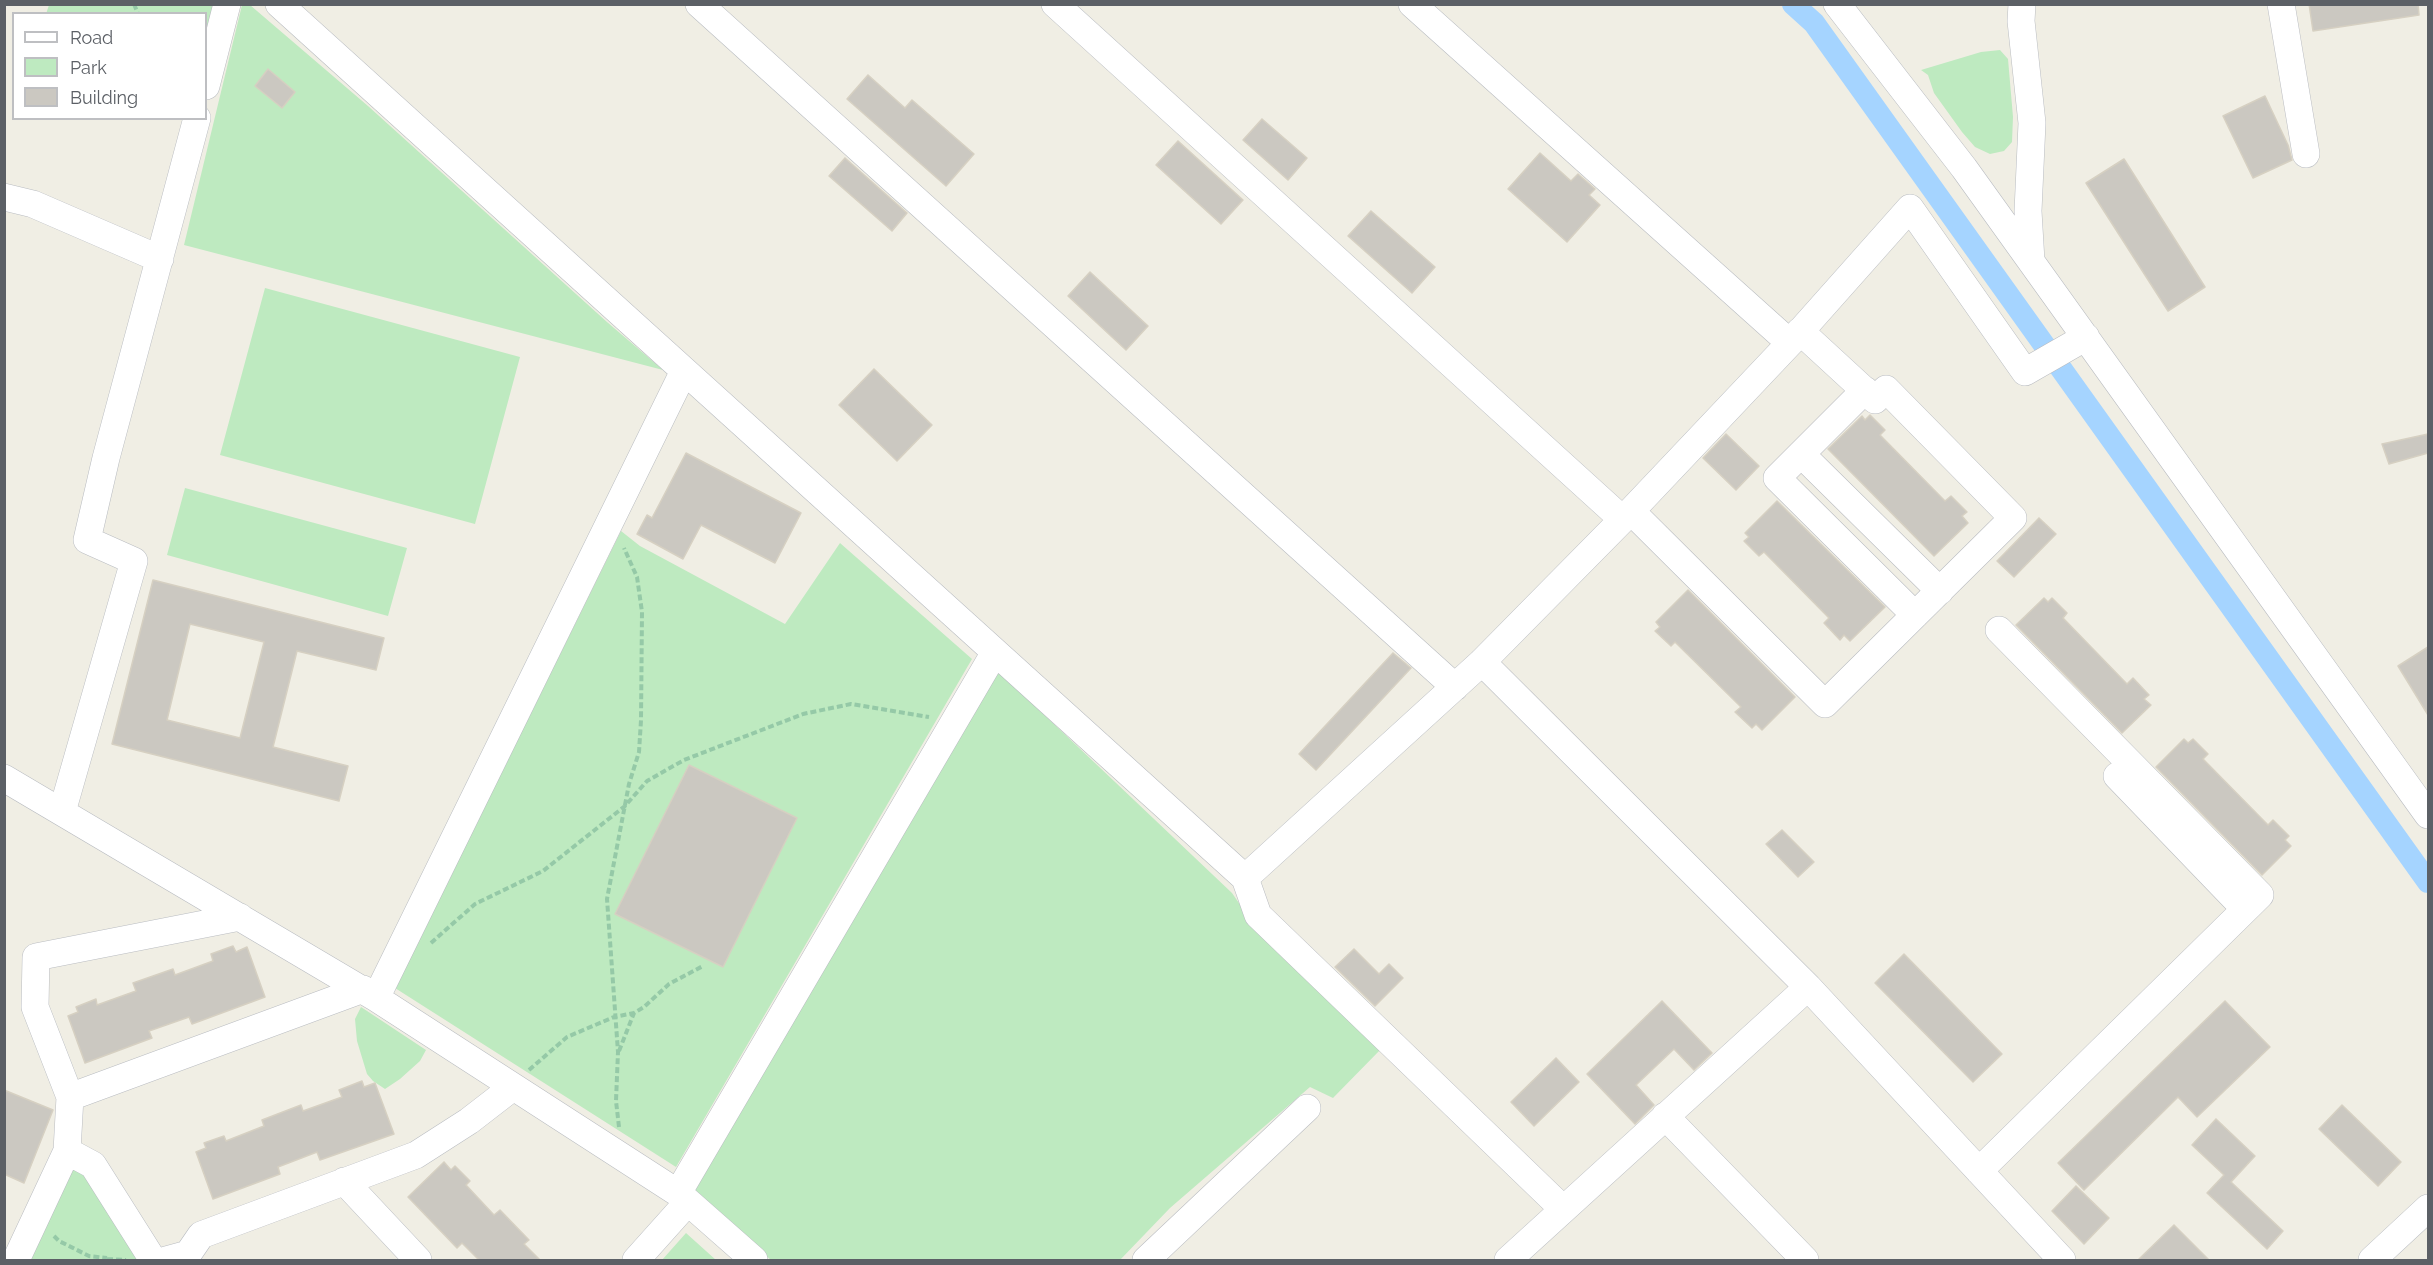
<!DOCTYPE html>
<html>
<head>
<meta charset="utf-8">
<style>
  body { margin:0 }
  #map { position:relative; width:2433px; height:1265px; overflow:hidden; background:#f0eee4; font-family:Raleway,sans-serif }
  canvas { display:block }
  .frame { position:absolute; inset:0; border:6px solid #5c6066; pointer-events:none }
  .legend { position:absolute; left:12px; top:12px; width:195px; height:108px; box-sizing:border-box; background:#fff; border:2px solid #bebfc2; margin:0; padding:8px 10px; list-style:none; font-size:18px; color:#5c6066 }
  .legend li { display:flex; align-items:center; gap:12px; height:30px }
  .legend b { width:30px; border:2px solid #bebfc2 }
</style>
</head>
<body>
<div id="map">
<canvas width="2433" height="1265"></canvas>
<div class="frame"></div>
<ul class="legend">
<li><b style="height:8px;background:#fff"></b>Road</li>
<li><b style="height:16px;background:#beeac0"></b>Park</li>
<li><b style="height:16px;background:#cbc8c1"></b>Building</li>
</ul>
</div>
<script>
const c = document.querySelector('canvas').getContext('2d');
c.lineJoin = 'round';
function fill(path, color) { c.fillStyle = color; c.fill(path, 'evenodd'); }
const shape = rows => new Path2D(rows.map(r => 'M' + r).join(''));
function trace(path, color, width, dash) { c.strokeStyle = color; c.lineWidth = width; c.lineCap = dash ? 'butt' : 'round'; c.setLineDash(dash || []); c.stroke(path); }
fill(shape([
  [49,5,213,5,206,35,206,14,46,14],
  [242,5,250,5,368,106,607,322,663,370,184,245],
  [2000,50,2008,59,2013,117,2012,142,2004,151,1990,154,1975,147,1962,132,1934,93,1928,75,1921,70,1981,52],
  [265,288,520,357,475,524,220,455],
  [185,488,407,548,388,616,167,555],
  [621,531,640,546,785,624,840,543,972,659,676,1167,395,988],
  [997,670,1232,893,1254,925,1382,1048,1333,1098,1310,1087,1170,1208,1120,1260,771,1260,691,1193],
  [361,1007,426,1050,420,1061,400,1079,385,1089,373,1081,367,1074,357,1041,355,1019],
  [73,1162,90,1170,146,1260,26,1260],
  [686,1233,716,1260,662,1260]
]), '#beeac0');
trace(shape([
  [1793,4,1814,23,2428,882]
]), '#a5d4ff', 22);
const building = shape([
  [2309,4,2418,4,2419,15,2313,31,2309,4],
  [268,69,295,92,282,108,255,86,268,69],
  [868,75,905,108,912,100,974,154,946,186,847,99,868,75],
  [2265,96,2288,145,2292,160,2253,178,2223,116,2265,96],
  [1262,119,1307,158,1288,180,1243,140,1262,119],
  [1178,141,1243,200,1221,224,1156,165,1178,141],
  [1540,153,1571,181,1578,174,1595,189,1589,195,1600,205,1567,242,1508,189,1540,153],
  [845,158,907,213,892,231,829,176,845,158],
  [2124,159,2205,287,2168,311,2086,183,2124,159],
  [1371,211,1435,267,1412,293,1348,236,1371,211],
  [1090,272,1148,326,1126,350,1068,296,1090,272],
  [874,369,932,425,897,461,839,405,874,369],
  [1870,415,1885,430,1880,435,1945,501,1951,496,1967,512,1962,516,1968,523,1934,556,1828,449,1862,416,1865,420,1870,415],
  [1726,434,1759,466,1736,490,1703,458,1726,434],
  [2428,434,2428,453,2389,464,2382,444,2428,434],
  [686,453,801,513,775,563,701,525,683,559,637,534,647,515,652,518,686,453],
  [1777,501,1885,607,1850,641,1844,635,1840,640,1824,623,1829,618,1764,552,1759,556,1744,541,1749,537,1745,533,1777,501],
  [2039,518,2056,534,2014,577,1997,561,2039,518],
  [153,580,384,638,376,670,297,651,273,747,348,766,339,801,112,744,153,580],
  [190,624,264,642,240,738,167,720,190,624],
  [1688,590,1795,697,1762,730,1756,724,1752,728,1735,712,1741,707,1675,642,1671,646,1655,631,1660,627,1656,622,1688,590],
  [2044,598,2048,602,2052,598,2067,613,2063,618,2127,684,2133,678,2149,695,2144,699,2151,705,2122,733,2016,625,2044,598],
  [2428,647,2428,715,2398,666,2428,647],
  [1393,653,1411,668,1316,770,1299,754,1393,653],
  [2184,739,2188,743,2193,739,2208,754,2203,759,2268,825,2273,820,2289,836,2285,840,2291,846,2262,875,2156,767,2184,739],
  [689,765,797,818,723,967,615,914,689,765],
  [1782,830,1814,862,1798,877,1766,844,1782,830],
  [233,946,236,952,247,947,265,997,192,1024,189,1017,149,1031,152,1038,85,1063,68,1016,78,1012,76,1007,96,999,97,1005,136,991,133,983,173,969,175,975,213,961,211,954,233,946],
  [1354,949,1379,974,1389,964,1403,978,1375,1006,1335,967,1354,949],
  [1904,954,2002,1054,1973,1082,1875,983,1904,954],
  [1662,1001,1712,1053,1694,1070,1674,1049,1636,1085,1654,1105,1635,1124,1587,1074,1662,1001],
  [2225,1001,2270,1047,2197,1117,2178,1097,2084,1190,2058,1163,2225,1001],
  [1556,1058,1579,1082,1534,1126,1511,1102,1556,1058],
  [362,1081,364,1087,375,1083,394,1134,320,1160,317,1152,278,1167,280,1174,213,1199,196,1152,206,1148,204,1143,224,1136,226,1141,264,1126,262,1120,301,1105,303,1111,342,1097,339,1090,362,1081],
  [4,1090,53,1110,24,1183,4,1174,4,1090],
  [2342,1105,2401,1162,2378,1186,2319,1129,2342,1105],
  [2216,1119,2255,1156,2231,1182,2283,1231,2267,1249,2207,1193,2224,1175,2192,1145,2216,1119],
  [444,1162,451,1170,455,1166,470,1181,466,1185,494,1215,500,1210,529,1240,524,1244,540,1260,479,1260,462,1243,457,1248,408,1197,444,1162],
  [2076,1186,2109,1218,2084,1244,2052,1211,2076,1186],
  [2174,1225,2209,1260,2138,1260,2174,1225]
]);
fill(building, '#cbc8c1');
trace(building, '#d6d0c2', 1.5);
const minor = shape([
  [279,4,1245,878,1258,915,1563,1209],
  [699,4,1455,687],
  [1055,4,1622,519],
  [1412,4,1790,343],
  [1837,4,1964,168,2428,815],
  [2022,4,2021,21,2032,123,2028,211,2031,261],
  [2281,4,2306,154],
  [206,86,227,4],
  [4,197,33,204,160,259],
  [1865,390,1777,478,1915,615],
  [1801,454,1940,591],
  [1631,511,1825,704,2013,518,1886,389,1875,400,1800,331],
  [1482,662,1808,987,2062,1260],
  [2117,776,2245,909],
  [4,778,376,998,678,1193,754,1260],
  [62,812,134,561,87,540,106,458,197,118],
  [1245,878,1482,662,1631,511,1790,343,1910,208,2025,372,2086,337],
  [376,998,684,371],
  [70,1097,363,989],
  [1665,1116,1805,1260],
  [67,1151,93,1165,153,1260],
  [1979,1171,2260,895,1999,630],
  [344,1181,418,1260],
  [678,1193,995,652],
  [16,1260,67,1151,70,1097,35,1007,36,957,240,917],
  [166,1260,188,1254,201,1235,416,1155,469,1121,513,1087],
  [636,1260,687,1203],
  [1146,1260,1307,1108],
  [1508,1260,1808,987],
  [2372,1260,2428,1208]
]);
trace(minor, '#b9bcc1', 28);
trace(shape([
  [134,4,138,14],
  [431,943,475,904,543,871,625,806,647,781,684,760,803,714,851,704,929,717],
  [619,1051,634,1013],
  [529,1070,567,1037,614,1017,634,1013,644,1007,669,984,703,966],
  [619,1127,616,1101,618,1052,607,899,629,784,639,752,641,720,642,612,637,577,624,548],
  [54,1236,59,1241,89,1256,107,1258],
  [107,1259,126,1260]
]), '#95c9a7', 4, [6, 3]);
trace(minor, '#fff', 27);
</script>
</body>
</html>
